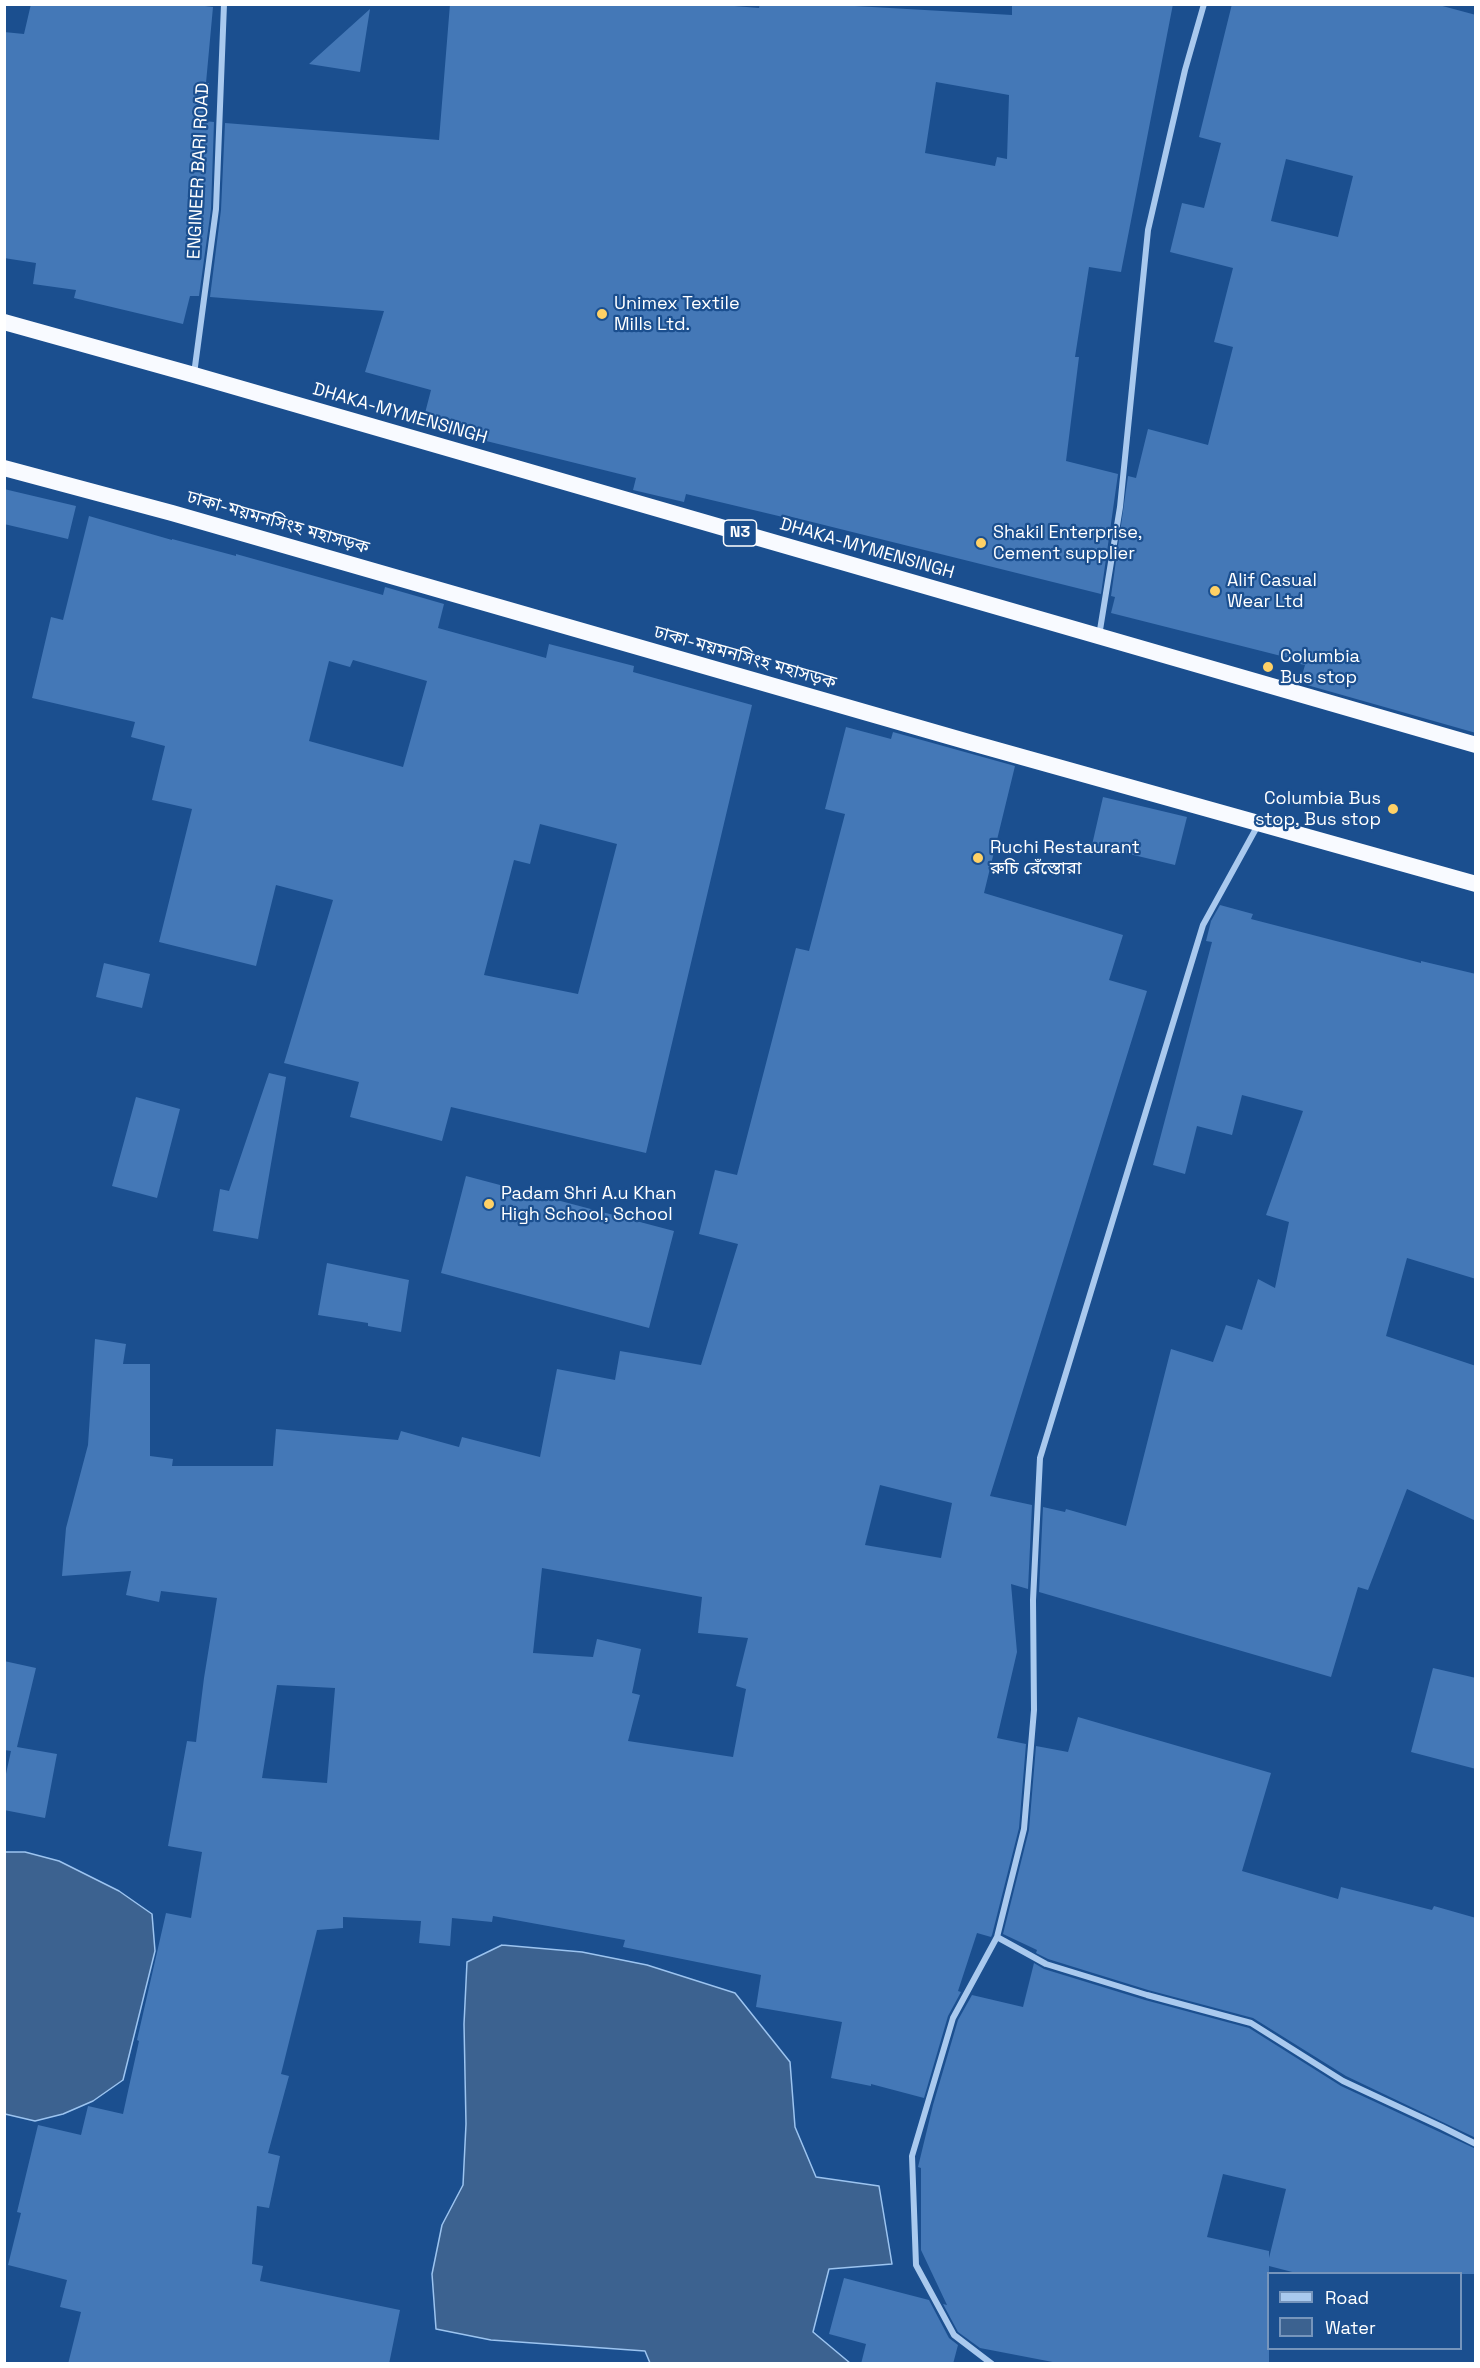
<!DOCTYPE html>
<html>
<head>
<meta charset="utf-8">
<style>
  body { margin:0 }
  #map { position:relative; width:1480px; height:2368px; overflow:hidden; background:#1b4f8f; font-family:"Space Grotesk",sans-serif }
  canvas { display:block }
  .frame { position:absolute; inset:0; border:6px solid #fff; pointer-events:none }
  .legend { position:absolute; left:1267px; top:2272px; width:195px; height:78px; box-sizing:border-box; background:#1b4f8f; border:2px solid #7695bc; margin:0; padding:8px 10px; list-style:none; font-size:18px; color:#fff }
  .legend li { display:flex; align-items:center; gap:12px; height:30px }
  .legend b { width:30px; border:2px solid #7695bc }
</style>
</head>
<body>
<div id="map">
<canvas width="1480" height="2368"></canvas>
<div class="frame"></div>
<ul class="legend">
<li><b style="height:8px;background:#a9c9ee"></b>Road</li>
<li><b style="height:16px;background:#3c6290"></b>Water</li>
</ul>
</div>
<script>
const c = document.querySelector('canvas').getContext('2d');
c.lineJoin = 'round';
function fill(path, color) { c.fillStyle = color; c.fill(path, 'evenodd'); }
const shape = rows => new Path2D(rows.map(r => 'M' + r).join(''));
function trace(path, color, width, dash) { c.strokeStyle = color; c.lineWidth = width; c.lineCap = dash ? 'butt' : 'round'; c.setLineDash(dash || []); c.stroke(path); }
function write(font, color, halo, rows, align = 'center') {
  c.font = font + ' "Space Grotesk","Noto Sans Bengali",sans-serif'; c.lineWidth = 4.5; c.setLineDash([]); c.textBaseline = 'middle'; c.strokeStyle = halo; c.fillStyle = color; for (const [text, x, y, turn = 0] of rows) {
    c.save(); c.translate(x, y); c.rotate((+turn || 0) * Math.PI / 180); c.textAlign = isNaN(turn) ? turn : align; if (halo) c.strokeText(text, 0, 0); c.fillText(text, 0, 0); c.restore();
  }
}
const water = shape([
  [5,1852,25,1852,59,1861,119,1891,152,1914,155,1951,123,2080,93,2101,63,2114,35,2121,5,2114,5,1852],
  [502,1945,582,1952,647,1965,735,1993,790,2062,795,2127,816,2177,879,2186,892,2264,829,2269,813,2332,850,2363,650,2363,645,2351,491,2340,436,2329,432,2274,442,2225,463,2185,466,2124,464,2024,467,1962,502,1945]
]);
fill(water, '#3c6290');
trace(water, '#9cc4f0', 1.5);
fill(shape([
  [31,4,189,4,213,7,206,83,209,83,204,121,214,122,211,209,199,296,190,296,183,324,74,298,76,290,33,284,36,263,4,258,4,32,24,34],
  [450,4,710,4,759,8,760,4,820,4,1012,15,1012,4,1173,4,1121,272,1089,267,1075,357,1079,357,1066,461,1118,474,1101,594,788,516,787,518,686,494,684,502,633,490,636,478,470,437,472,429,424,417,431,390,365,372,384,311,210,297,221,210,225,123,439,140],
  [936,82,1009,95,1007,159,997,157,995,166,925,153],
  [1232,4,1435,4,1476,15,1476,733,1300,683,1305,665,1300,664,1301,661,1111,613,1115,597,1111,596,1128,476,1136,478,1148,429,1208,445,1233,347,1214,342,1233,268,1170,252,1182,203,1204,208,1221,143,1199,137],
  [1286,159,1353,176,1338,237,1271,221],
  [370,9,360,72,309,64],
  [4,489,76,506,68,539,4,524],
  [89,516,172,540,172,539,236,556,236,554,383,595,385,587,444,604,438,628,546,658,549,644,634,666,633,672,752,705,646,1153,451,1107,442,1141,350,1117,359,1082,284,1063,333,900,276,885,256,966,159,942,192,809,152,800,165,746,131,737,135,722,32,698,51,617,63,620],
  [353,660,427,681,403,767,309,741,329,661,350,667],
  [540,824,617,844,578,994,484,975,514,860,530,864],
  [846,727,891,739,893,732,1015,766,984,893,1123,935,1109,980,1147,991,990,1496,1032,1505,1028,1589,1011,1584,1017,1652,997,1738,1026,1744,1019,1828,992,1935,991,1937,977,1933,958,1991,961,1992,948,2016,924,2098,871,2084,871,2086,831,2078,842,2022,756,2007,761,1975,623,1947,625,1940,493,1916,492,1922,452,1918,450,1946,419,1943,421,1921,343,1917,343,1928,317,1930,281,2074,289,2076,268,2153,280,2156,269,2208,257,2206,252,2264,263,2266,260,2281,400,2310,389,2364,68,2364,81,2312,60,2307,67,2280,8,2265,21,2213,17,2212,38,2125,81,2135,88,2106,123,2114,139,2041,137,2040,166,1913,191,1918,202,1852,168,1846,187,1741,196,1742,204,1678,217,1598,161,1591,159,1602,126,1595,131,1571,62,1576,66,1528,88,1445,95,1339,126,1344,123,1364,150,1364,150,1456,173,1459,172,1466,273,1466,276,1429,398,1440,401,1431,459,1447,462,1437,540,1457,557,1369,615,1380,620,1351,701,1365,738,1244,699,1234,715,1170,737,1175,796,948,809,951,845,814,825,809],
  [880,1485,952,1503,941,1558,865,1545],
  [542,1568,702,1597,698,1633,748,1638,736,1686,746,1689,733,1757,628,1741,640,1695,632,1693,641,1649,597,1639,593,1657,533,1653],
  [277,1685,335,1688,327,1783,262,1778],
  [1103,797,1187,817,1175,865,1092,845],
  [1220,905,1253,914,1251,919,1421,963,1421,961,1476,974,1476,1279,1407,1258,1386,1336,1476,1366,1476,1521,1407,1489,1368,1590,1358,1587,1331,1677,1039,1592,1043,1507,1065,1512,1066,1509,1126,1526,1171,1349,1213,1362,1226,1325,1242,1330,1258,1279,1275,1288,1289,1222,1266,1215,1303,1111,1242,1095,1232,1135,1197,1126,1185,1174,1153,1165,1212,942,1206,941,1211,921],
  [104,963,150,974,142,1008,96,997],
  [269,1073,286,1077,258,1239,213,1231,220,1189,229,1191],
  [136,1097,180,1109,157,1198,112,1186],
  [466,1176,674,1231,649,1328,441,1273],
  [327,1263,409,1280,401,1332,368,1326,368,1323,318,1315],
  [4,1661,36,1668,17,1747,57,1754,45,1818,4,1810,4,1783,11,1751,4,1750],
  [1433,1668,1476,1678,1476,1769,1411,1752],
  [1078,1717,1271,1773,1242,1871,1338,1899,1341,1887,1432,1910,1434,1906,1476,1918,1476,2138,1346,2076,1253,2018,1148,1990,1048,1959,1036,1953,1037,1950,1003,1934,1029,1830,1036,1746,1068,1752],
  [1034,1963,1044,1969,1145,2000,1249,2028,1341,2086,1476,2149,1476,2274,1300,2274,1269,2266,1269,2364,1063,2364,980,2348,958,2332,943,2304,947,2305,921,2250,921,2168,918,2167,933,2105,958,2020,972,1995,1023,2007],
  [1223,2174,1286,2189,1269,2258,1269,2251,1207,2237],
  [844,2278,929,2300,949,2338,958,2345,953,2364,861,2364,866,2344,829,2334]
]), '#4478b7');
trace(shape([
  [194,374,216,209,224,4],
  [1099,636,1120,507,1148,230,1185,70,1204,4],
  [997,1937,1046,1964,1147,1995,1251,2023,1343,2081,1442,2127,1476,2144],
  [992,2364,954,2335,916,2265,912,2156,953,2018,997,1937,1024,1829,1034,1710,1033,1600,1040,1458,1203,925,1258,825]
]), '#a9c9ee', 6);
trace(shape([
  [4,322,194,375,1476,745],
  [4,468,172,513,972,743,1476,884]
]), '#f8faff', 16);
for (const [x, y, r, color] of [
  [602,314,6,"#ffd166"],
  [981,543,6,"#ffd166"],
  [1215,591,6,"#ffd166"],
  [1268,667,6,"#ffd166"],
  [1393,809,6,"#ffd166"],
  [978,858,6,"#ffd166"],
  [489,1204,6,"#ffd166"]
]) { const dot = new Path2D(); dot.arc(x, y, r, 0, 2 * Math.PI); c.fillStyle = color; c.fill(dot); trace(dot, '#1b4f8f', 2); }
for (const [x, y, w] of [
  [740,533,33]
]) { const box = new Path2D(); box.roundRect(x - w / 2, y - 13, w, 26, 4.5); c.fillStyle = '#1b4f8f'; c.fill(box); trace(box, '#fff', 1.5); }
write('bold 16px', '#fff', null, [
  ["N3",740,533]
]);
write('18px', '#fff', '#1b4f8f', [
  ["ENGINEER BARI ROAD",199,171,-87],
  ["DHAKA-MYMENSINGH",400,414,16],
  ["ঢাকা-ময়মনসিংহ মহাসড়ক",278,523,16],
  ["DHAKA-MYMENSINGH",867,549,16],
  ["ঢাকা-ময়মনসিংহ মহাসড়ক",745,658,16]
]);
write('18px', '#fff', '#1b4f8f', [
  ["Unimex Textile",614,304],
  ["Mills Ltd.",614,325],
  ["Shakil Enterprise,",993,533],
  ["Cement supplier",993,554],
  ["Alif Casual",1227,581],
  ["Wear Ltd",1227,602],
  ["Columbia",1280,657],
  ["Bus stop",1280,678],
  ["Columbia Bus",1381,799,"right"],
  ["stop, Bus stop",1381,820,"right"],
  ["Ruchi Restaurant",990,848],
  ["রুচি রেঁস্তোরা",990,869],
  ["Padam Shri A.u Khan",501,1194],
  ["High School, School",501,1215]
], 'left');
</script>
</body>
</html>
